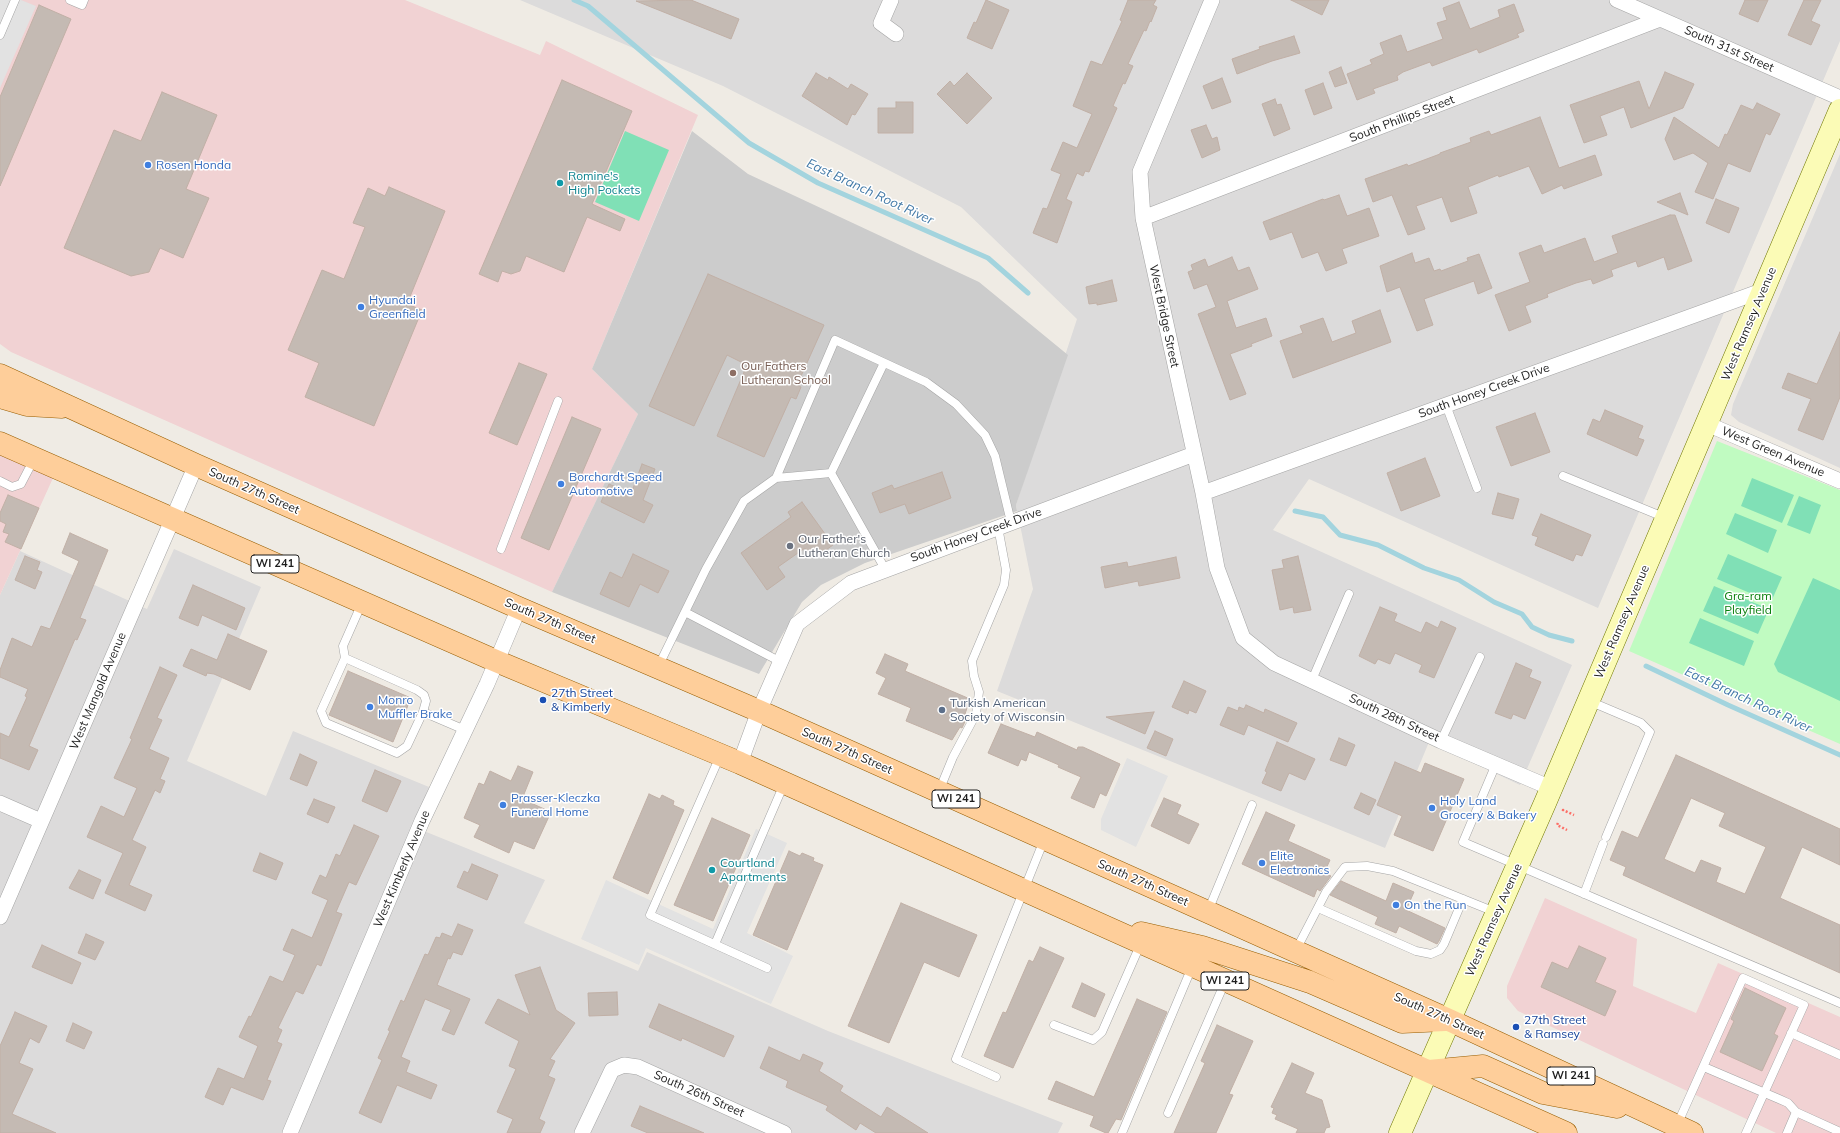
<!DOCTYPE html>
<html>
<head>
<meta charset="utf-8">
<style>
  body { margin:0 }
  canvas { display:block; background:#efebe4 }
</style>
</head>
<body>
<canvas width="1840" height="1133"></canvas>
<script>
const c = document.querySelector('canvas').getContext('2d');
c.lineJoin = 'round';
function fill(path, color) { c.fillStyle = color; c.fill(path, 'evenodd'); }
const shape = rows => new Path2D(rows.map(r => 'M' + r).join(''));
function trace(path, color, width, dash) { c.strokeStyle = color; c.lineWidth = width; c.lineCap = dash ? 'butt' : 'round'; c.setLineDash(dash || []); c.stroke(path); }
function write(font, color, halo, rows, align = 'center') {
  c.font = font + ' Mulish,sans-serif'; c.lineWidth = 3; c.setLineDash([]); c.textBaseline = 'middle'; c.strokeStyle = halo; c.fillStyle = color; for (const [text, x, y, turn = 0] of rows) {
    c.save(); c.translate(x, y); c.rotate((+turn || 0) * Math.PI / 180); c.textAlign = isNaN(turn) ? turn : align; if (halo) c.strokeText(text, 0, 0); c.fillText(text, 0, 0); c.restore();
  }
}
fill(shape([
  [520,0,1840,0,1840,41,1598,608,1309,479,1273,530,1572,665,1520,785,1429,742,1385,848,997,691,1033,589,1016,505,1077,319,961,207,723,86],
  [1840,154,1840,468,1739,422,1731,415,1733,404],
  [174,549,261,587,187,761,266,796,293,731,429,787,414,827,545,880,524,923,638,971,647,952,828,1031,1063,1123,1058,1133,0,1133,0,595,20,551,147,609]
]), '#dcdbdb');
fill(shape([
  [0,0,405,0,540,55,546,41,698,115,592,369,638,414,552,592,11,352,0,344],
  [0,455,53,478,0,595],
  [1545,898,1637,939,1633,986,1696,1013,1718,963,1840,1017,1840,1133,1776,1133,1518,1011,1507,998,1507,986]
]), '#f1d2d3');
fill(shape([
  [692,131,748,174,979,282,1068,355,1016,505,1017,511,865,563,821,585,802,602,759,674,552,592,638,414,592,369]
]), '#ccc');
fill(shape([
  [1717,441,1840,490,1840,744,1629,651]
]), '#c0fbc1');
fill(shape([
  [625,131,669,150,639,221,595,202],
  [1752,478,1794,495,1782,523,1741,506],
  [1799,496,1821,505,1810,534,1787,525],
  [1735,513,1777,530,1768,553,1726,534],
  [1728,554,1782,577,1771,602,1717,579],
  [1813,578,1840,590,1840,701,1778,672,1774,664],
  [1714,586,1769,609,1758,634,1703,611],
  [1700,618,1754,641,1744,666,1689,643]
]), '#80e0b6');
fill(shape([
  [0,0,21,0,36,6,0,88],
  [1127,758,1168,776,1136,847,1101,830,1101,819],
  [756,829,787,843,747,933,793,956,771,1004,646,948,639,965,581,939,606,880,713,929]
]), '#e2e2e2');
trace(shape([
  [574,0,588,6,749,143,818,183,988,258,1028,293],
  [1295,511,1323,517,1340,535,1378,545,1424,568,1459,580,1494,602,1522,614,1532,627,1549,635,1572,641],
  [1646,666,1728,705,1840,755]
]), '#a3d4de', 5);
const building = shape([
  [691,0,739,19,731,39,636,1,691,0],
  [986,0,1009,10,992,49,967,38,974,22,976,23,986,0],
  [1128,0,1156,0,1153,5,1157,7,1151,22,1150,21,1146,31,1144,30,1128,64,1133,66,1125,84,1123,83,1113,106,1117,108,1089,172,1085,171,1083,176,1077,173,1066,199,1072,202,1057,243,1033,233,1043,208,1047,209,1061,174,1051,170,1063,142,1077,148,1092,114,1073,106,1091,61,1102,65,1122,21,1120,20,1128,0],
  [1291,0,1329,0,1322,15,1291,0],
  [1745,0,1768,0,1758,22,1739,14,1745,0],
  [1804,0,1821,0,1811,21,1820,25,1811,45,1788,35,1804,0],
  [1459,2,1470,29,1500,17,1498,10,1514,4,1524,31,1517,34,1519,37,1479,53,1477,49,1432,66,1430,62,1403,72,1397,76,1398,80,1373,89,1375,93,1357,100,1347,74,1372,64,1370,60,1384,54,1380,43,1401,35,1407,52,1443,39,1437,23,1447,20,1443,8,1459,2],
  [39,5,71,19,0,186,0,97,39,5],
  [1294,36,1300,53,1272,61,1237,74,1232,59,1260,49,1259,47,1294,36],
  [1341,67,1347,83,1335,87,1329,72,1341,67],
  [1665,72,1694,84,1683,108,1631,128,1624,107,1600,116,1607,135,1584,143,1570,105,1639,81,1649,109,1665,72],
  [816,73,828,80,829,77,848,89,851,84,868,94,855,115,852,114,847,125,802,96,816,73],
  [967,73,992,98,967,124,937,94,950,81,954,86,967,73],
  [1222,78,1231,102,1212,109,1203,86,1222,78],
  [562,80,632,111,592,204,625,219,620,231,587,217,564,272,526,256,520,271,511,274,502,271,498,282,479,274,562,80],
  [1323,83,1332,108,1314,115,1305,90,1323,83],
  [162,92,217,115,186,189,209,198,183,258,160,248,149,272,131,276,64,248,114,130,141,141,162,92],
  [1275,99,1277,105,1281,104,1290,129,1274,136,1262,104,1275,99],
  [896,102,913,102,913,133,878,133,878,108,896,108,896,102],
  [1757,103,1780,114,1770,135,1766,133,1750,172,1728,163,1713,199,1695,192,1708,163,1693,153,1674,160,1665,139,1674,117,1719,148,1725,134,1727,135,1741,105,1753,110,1757,103],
  [1540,117,1559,168,1595,155,1602,175,1564,189,1562,185,1542,194,1529,166,1499,177,1498,175,1468,187,1477,213,1451,222,1442,197,1416,206,1425,229,1408,235,1392,195,1373,202,1365,179,1407,164,1408,166,1440,154,1440,153,1471,142,1470,138,1489,131,1491,135,1540,117],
  [1206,125,1212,139,1217,137,1220,150,1202,158,1191,130,1206,125],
  [389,187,445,211,407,304,422,310,374,426,305,397,319,363,288,350,322,270,344,279,365,227,353,223,368,188,385,196,389,187],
  [1680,193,1688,215,1657,202,1680,193],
  [1339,195,1347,216,1369,208,1379,236,1342,249,1347,263,1326,271,1318,252,1302,258,1292,232,1270,240,1263,222,1323,199,1324,200,1339,195],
  [1716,199,1739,208,1729,233,1706,223,1716,199],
  [1670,215,1675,215,1692,261,1668,270,1664,257,1638,267,1636,261,1611,270,1613,276,1593,284,1591,279,1576,283,1547,294,1548,297,1525,306,1531,322,1509,331,1495,295,1530,282,1519,253,1541,245,1544,253,1585,238,1594,262,1618,253,1612,236,1670,215],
  [1412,253,1415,263,1429,258,1434,271,1440,269,1441,271,1468,261,1467,258,1479,254,1492,288,1478,294,1474,281,1424,299,1433,325,1417,331,1400,287,1387,292,1380,266,1412,253],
  [1232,257,1238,271,1249,267,1258,289,1227,301,1236,328,1266,318,1272,336,1251,344,1252,346,1230,354,1246,394,1230,400,1198,314,1216,307,1207,284,1194,289,1188,272,1193,270,1191,265,1205,259,1208,267,1232,257],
  [708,274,824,325,797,385,801,387,796,399,791,397,764,457,717,436,747,365,727,355,694,426,649,406,708,274],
  [1112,280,1117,301,1097,305,1097,303,1089,304,1086,287,1112,280],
  [1380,310,1391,342,1293,378,1280,341,1303,333,1300,326,1323,318,1332,342,1356,333,1352,321,1380,310],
  [1840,332,1840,397,1823,440,1798,430,1811,399,1782,388,1788,373,1817,384,1840,332],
  [519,363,547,374,517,445,489,433,519,363],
  [1605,410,1643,426,1638,438,1644,440,1637,456,1587,434,1593,419,1600,422,1605,410],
  [1535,413,1550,452,1511,466,1496,427,1535,413],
  [572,417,601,429,549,550,521,538,572,417],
  [1425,458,1440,496,1401,511,1387,473,1425,458],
  [642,464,655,469,643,500,653,505,644,523,601,502,609,484,631,494,642,464],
  [942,472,951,498,909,514,905,504,880,513,872,493,892,485,894,489,942,472],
  [1498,493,1519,499,1513,519,1492,514,1498,493],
  [8,495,39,508,21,549,5,542,9,534,3,532,6,524,0,521,0,513,8,495],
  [802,502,833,545,816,557,812,550,808,553,805,548,778,567,785,577,767,590,741,553,791,517,788,512,802,502],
  [1541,514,1591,535,1582,556,1576,554,1573,561,1535,545,1538,537,1532,535,1541,514],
  [70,533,108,550,80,618,86,620,77,640,75,639,29,746,38,750,29,770,0,758,0,733,9,737,27,697,25,696,28,689,0,677,0,670,12,638,32,647,41,626,50,629,79,561,62,553,70,533],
  [633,554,669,571,658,593,640,584,629,607,600,594,610,572,622,578,633,554],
  [25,556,40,562,37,570,42,572,35,589,15,580,25,556],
  [1298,556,1311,610,1294,613,1293,607,1280,610,1272,570,1284,568,1282,560,1298,556],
  [1176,557,1180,578,1139,586,1138,581,1105,588,1101,567,1127,562,1128,567,1176,557],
  [193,585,245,608,236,630,202,615,198,626,179,618,193,585],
  [1380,607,1397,614,1394,621,1421,633,1426,622,1438,628,1441,621,1456,628,1434,678,1419,672,1422,665,1395,653,1390,664,1378,659,1375,664,1359,656,1380,607],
  [228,634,267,651,250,690,214,674,207,673,206,676,183,666,191,649,217,660,228,634],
  [885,654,908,664,905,671,970,699,965,714,968,715,962,728,960,727,952,740,906,721,911,708,878,694,886,678,876,673,885,654],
  [1516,663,1532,670,1529,677,1541,682,1525,719,1513,714,1511,719,1495,713,1516,663],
  [160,667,177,675,157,718,162,720,149,749,169,758,160,779,165,781,160,793,155,790,132,840,146,847,129,885,152,895,145,911,105,893,123,853,87,837,101,806,124,817,137,788,114,778,132,739,130,738,160,667],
  [348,671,411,698,393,742,329,715,348,671],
  [1184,681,1206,691,1196,713,1189,710,1188,714,1172,707,1184,681],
  [1246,705,1264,713,1265,709,1297,723,1288,742,1248,725,1244,735,1220,725,1228,707,1238,711,1239,707,1244,709,1246,705],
  [1154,712,1145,734,1106,717,1143,713,1154,712],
  [1001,724,1035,737,1037,732,1077,750,1078,747,1083,747,1120,764,1106,796,1100,793,1094,808,1071,798,1081,777,1058,767,1059,765,1029,752,1026,761,1021,759,1018,766,988,753,1001,724],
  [1155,731,1173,739,1166,756,1147,748,1155,731],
  [1339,738,1355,745,1346,766,1330,760,1339,738],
  [1277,742,1315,759,1305,780,1289,773,1281,791,1262,783,1267,772,1265,771,1277,742],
  [300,754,317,762,307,786,290,779,300,754],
  [1676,755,1840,829,1840,865,1802,847,1780,898,1840,925,1840,973,1623,875,1626,867,1610,860,1622,831,1638,838,1676,755],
  [1691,798,1725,813,1719,826,1766,847,1745,894,1716,882,1721,868,1701,860,1695,873,1664,859,1691,798],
  [1395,762,1421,773,1425,763,1464,779,1433,851,1394,835,1402,816,1377,805,1395,762],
  [518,766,533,772,522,799,551,812,534,849,514,841,509,853,474,837,480,825,464,818,479,783,484,785,490,771,511,781,518,766],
  [375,770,401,781,387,812,362,801,375,770],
  [1361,793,1376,800,1369,815,1354,808,1361,793],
  [649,794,660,799,662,795,674,801,673,805,684,810,648,894,613,878,649,794],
  [1164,798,1181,805,1177,814,1199,824,1189,844,1151,826,1164,798],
  [314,799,335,807,328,823,307,814,314,799],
  [1266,812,1295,825,1288,841,1330,860,1324,873,1331,876,1320,891,1317,889,1314,897,1242,864,1266,812],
  [712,818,750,835,713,921,674,905,712,818],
  [354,825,379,836,356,885,349,882,336,912,342,914,321,966,317,964,303,994,296,991,278,1028,282,1030,277,1042,282,1044,267,1080,271,1081,263,1100,231,1087,223,1105,205,1097,218,1068,244,1079,258,1046,239,1037,249,1016,251,1017,270,976,283,982,295,955,283,950,292,929,312,938,328,900,312,893,320,875,326,878,336,854,340,856,354,825],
  [789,851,800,856,802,853,814,858,813,861,823,865,787,950,753,935,789,851],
  [260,853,283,863,276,880,253,871,260,853],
  [472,864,498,875,487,900,457,887,464,871,468,873,472,864],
  [79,870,101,880,93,899,69,888,79,870],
  [1341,881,1386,901,1393,883,1414,892,1406,910,1445,928,1439,941,1437,944,1399,926,1396,933,1375,924,1378,917,1330,895,1341,881],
  [901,903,977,935,959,977,924,962,889,1043,848,1026,901,903],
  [458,924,473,930,462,955,453,952,450,959,448,958,437,985,470,999,454,1035,442,1030,451,1010,425,999,401,1057,410,1061,406,1072,437,1085,431,1099,397,1085,381,1123,359,1113,382,1060,378,1058,390,1031,388,1030,401,1000,404,1002,425,954,428,955,436,937,440,938,442,933,452,937,458,924],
  [86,934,104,942,95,960,78,953,86,934],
  [42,945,81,963,72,984,32,967,42,945],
  [1579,946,1606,958,1595,982,1616,991,1605,1016,1541,987,1552,962,1568,969,1579,946],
  [1040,947,1064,958,1013,1068,984,1056,1003,1012,1006,1013,1029,960,1033,962,1040,947],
  [540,967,556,1010,575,1023,550,1059,555,1061,548,1076,555,1079,539,1119,545,1122,540,1133,507,1133,513,1119,497,1112,516,1069,509,1066,519,1041,485,1023,498,999,530,1015,515,975,540,967],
  [1082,983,1105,994,1095,1017,1072,1007,1082,983],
  [1745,988,1786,1008,1774,1034,1778,1036,1762,1071,1720,1052,1734,1021,1731,1019,1745,988],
  [617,992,618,1015,589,1016,588,993,617,992],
  [1137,999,1167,1012,1121,1120,1116,1119,1108,1133,1106,1133,1090,1126,1094,1116,1048,1099,1056,1081,1094,1097,1137,999],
  [659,1004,734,1036,724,1057,682,1038,681,1041,649,1027,659,1004],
  [15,1012,47,1026,39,1043,30,1038,19,1063,33,1069,12,1114,56,1133,0,1133,0,1046,15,1012],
  [73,1023,92,1032,84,1049,66,1041,73,1023],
  [1217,1025,1253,1041,1229,1094,1233,1095,1216,1133,1174,1133,1205,1063,1201,1061,1217,1025],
  [769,1047,800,1061,803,1054,823,1063,819,1071,843,1086,840,1091,881,1117,887,1107,928,1133,876,1133,860,1123,856,1130,826,1110,828,1106,786,1087,788,1081,760,1068,769,1047],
  [1292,1063,1314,1073,1305,1093,1322,1100,1330,1127,1326,1128,1324,1133,1296,1133,1298,1129,1275,1119,1277,1115,1272,1113,1274,1108,1271,1107,1292,1063],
  [640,1106,704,1133,648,1133,631,1126,640,1106]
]);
fill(building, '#c4bab3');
trace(building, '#c1b0a6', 1);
const lane = shape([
  [70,0,82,5,84,0],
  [0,35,15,0],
  [1446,405,1477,488],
  [831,473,884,363],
  [1563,476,1666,518],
  [776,478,835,340,926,382,956,404,985,435,995,456,1011,522],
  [0,481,12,487,21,484,34,459],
  [501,549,558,401],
  [362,603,343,646,345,658,417,690,424,695,426,701,423,712,465,730],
  [685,612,781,662],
  [345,658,321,711,326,723,397,753,407,746,423,712],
  [658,667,706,569,744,501,776,478,831,473,885,569],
  [1312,680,1349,594],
  [1589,701,1641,723,1650,732,1606,837],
  [1441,741,1480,657],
  [720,756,650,915,767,968],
  [1496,764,1463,842,1840,1003],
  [939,791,953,757,976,714,979,692,974,676,972,661,1004,585,1006,570,998,527],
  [1584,894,1603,844],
  [1318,908,1416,951,1431,954,1440,950,1444,944,1463,899],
  [1208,911,1252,805],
  [715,944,784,784],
  [1296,950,1326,892,1345,867,1367,866,1393,871,1495,912],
  [1054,1025,1093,1040,1102,1032,1141,943],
  [1791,1033,1840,1055],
  [1704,1067,1779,1099,1788,1103,1796,1112],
  [996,1077,956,1059,1044,840],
  [1168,1113,1225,982],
  [1677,1125,1743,978,1804,1005,1746,1133],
  [1122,1133,1192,967],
  [1787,1133,1796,1112,1840,1132]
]);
const street = shape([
  [891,0,881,23,896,34],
  [1212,0,1140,172,1143,218,1203,493,1217,568,1243,638,1274,663,1441,741,1551,788],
  [1617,0,1840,98],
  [1143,218,1660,19],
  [1707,424,1840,481],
  [1203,493,1764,290],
  [740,763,759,711,797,624,851,583,1194,454],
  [0,803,41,821],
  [0,917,196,465],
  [290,1133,422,821,487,684,519,608],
  [582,1133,612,1070,624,1065,638,1067,784,1133]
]);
const secondary = shape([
  [1400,1133,1545,803,1840,110]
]);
const primary = shape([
  [0,375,196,465,519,608,759,711,1449,1020,1692,1133],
  [0,397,27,405,62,407],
  [0,443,496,661,740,763,1566,1133],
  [1141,933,1202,947,1310,982,1402,1022,1445,1020],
  [1429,1071,1483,1066,1543,1093,1617,1107]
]);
trace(lane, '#a5a5a5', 9);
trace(street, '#a5a5a5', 16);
trace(secondary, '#717802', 23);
trace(primary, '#985e00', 23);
trace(shape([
  [1563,811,1563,810,1574,815],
  [1558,823,1557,825,1567,830]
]), '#fd6f67', 2.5, [2, 2]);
trace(lane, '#fff', 8);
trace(street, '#fff', 15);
trace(secondary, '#fbfbb6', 22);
trace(primary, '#fece9a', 22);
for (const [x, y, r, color] of [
  [148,165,4,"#3f7fe0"],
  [560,183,4,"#0f9aa8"],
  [361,307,4,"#3f7fe0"],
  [733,373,4,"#8d6e63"],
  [561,484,4,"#3f7fe0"],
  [790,546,4,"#6b7280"],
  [543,700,4,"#1a4fb4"],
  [370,707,4,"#3f7fe0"],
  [942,710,4,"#5c6f8a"],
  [503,805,4,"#3f7fe0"],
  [1432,808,4,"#3f7fe0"],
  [1262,863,4,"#3f7fe0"],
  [712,870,4,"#0f9aa8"],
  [1396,905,4,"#3f7fe0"],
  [1516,1027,4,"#1a4fb4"]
]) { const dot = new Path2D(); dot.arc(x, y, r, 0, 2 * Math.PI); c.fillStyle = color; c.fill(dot); trace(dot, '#fff', 1.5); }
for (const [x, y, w] of [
  [275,564,48],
  [956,799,48],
  [1225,981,48],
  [1571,1076,48]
]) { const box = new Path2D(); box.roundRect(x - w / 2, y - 9, w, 18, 3); c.fillStyle = '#fff'; c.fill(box); trace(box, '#1e1e1e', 1); }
write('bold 11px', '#1e1e1e', null, [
  ["WI 241",275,564],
  ["WI 241",956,799],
  ["WI 241",1225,981],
  ["WI 241",1571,1076]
]);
write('12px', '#1e1e1e', '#fff', [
  ["South 31st Street",1729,49,24],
  ["South Phillips Street",1402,119,-21],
  ["West Bridge Street",1164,316,78],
  ["West Ramsey Avenue",1749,324,-67],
  ["South Honey Creek Drive",1484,391,-20],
  ["West Green Avenue",1773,452,23],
  ["South 27th Street",254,491,24],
  ["South Honey Creek Drive",976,535,-20],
  ["South 27th Street",550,621,23],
  ["West Ramsey Avenue",1622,622,-67],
  ["West Mangold Avenue",98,691,-67],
  ["South 28th Street",1394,718,25],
  ["South 27th Street",847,751,24],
  ["West Kimberly Avenue",402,869,-67],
  ["South 27th Street",1143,883,24],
  ["West Ramsey Avenue",1494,920,-66],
  ["South 27th Street",1439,1016,24],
  ["South 26th Street",699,1094,24]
]);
write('12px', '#366cbe', '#fff', [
  ["Rosen Honda",156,165],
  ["Hyundai",369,300],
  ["Greenfield",369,314],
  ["Borchardt Speed",569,477],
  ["Automotive",569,491],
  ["Monro",378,700],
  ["Muffler Brake",378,714],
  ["Prasser-Kleczka",511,798],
  ["Funeral Home",511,812],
  ["Holy Land",1440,801],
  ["Grocery & Bakery",1440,815],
  ["Elite",1270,856],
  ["Electronics",1270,870],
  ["On the Run",1404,905]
], 'left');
write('12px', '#0d838f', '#fff', [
  ["Romine's",568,176],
  ["High Pockets",568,190],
  ["Courtland",720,863],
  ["Apartments",720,877]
], 'left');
write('12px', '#785e54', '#fff', [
  ["Our Fathers",741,366],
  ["Lutheran School",741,380]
], 'left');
write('12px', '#5b616d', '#fff', [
  ["Our Father's",798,539],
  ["Lutheran Church",798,553]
], 'left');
write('12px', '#097f0d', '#fff', [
  ["Gra-ram",1748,596],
  ["Playfield",1748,610]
]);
write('12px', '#164399', '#fff', [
  ["27th Street",551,693],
  ["& Kimberly",551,707],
  ["27th Street",1524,1020],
  ["& Ramsey",1524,1034]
], 'left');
write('12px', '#4e5e75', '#fff', [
  ["Turkish American",950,703],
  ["Society of Wisconsin",950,717]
], 'left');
write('italic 13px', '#457ba8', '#fff', [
  ["East Branch Root River",870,192,25],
  ["East Branch Root River",1748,700,25]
]);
</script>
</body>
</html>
